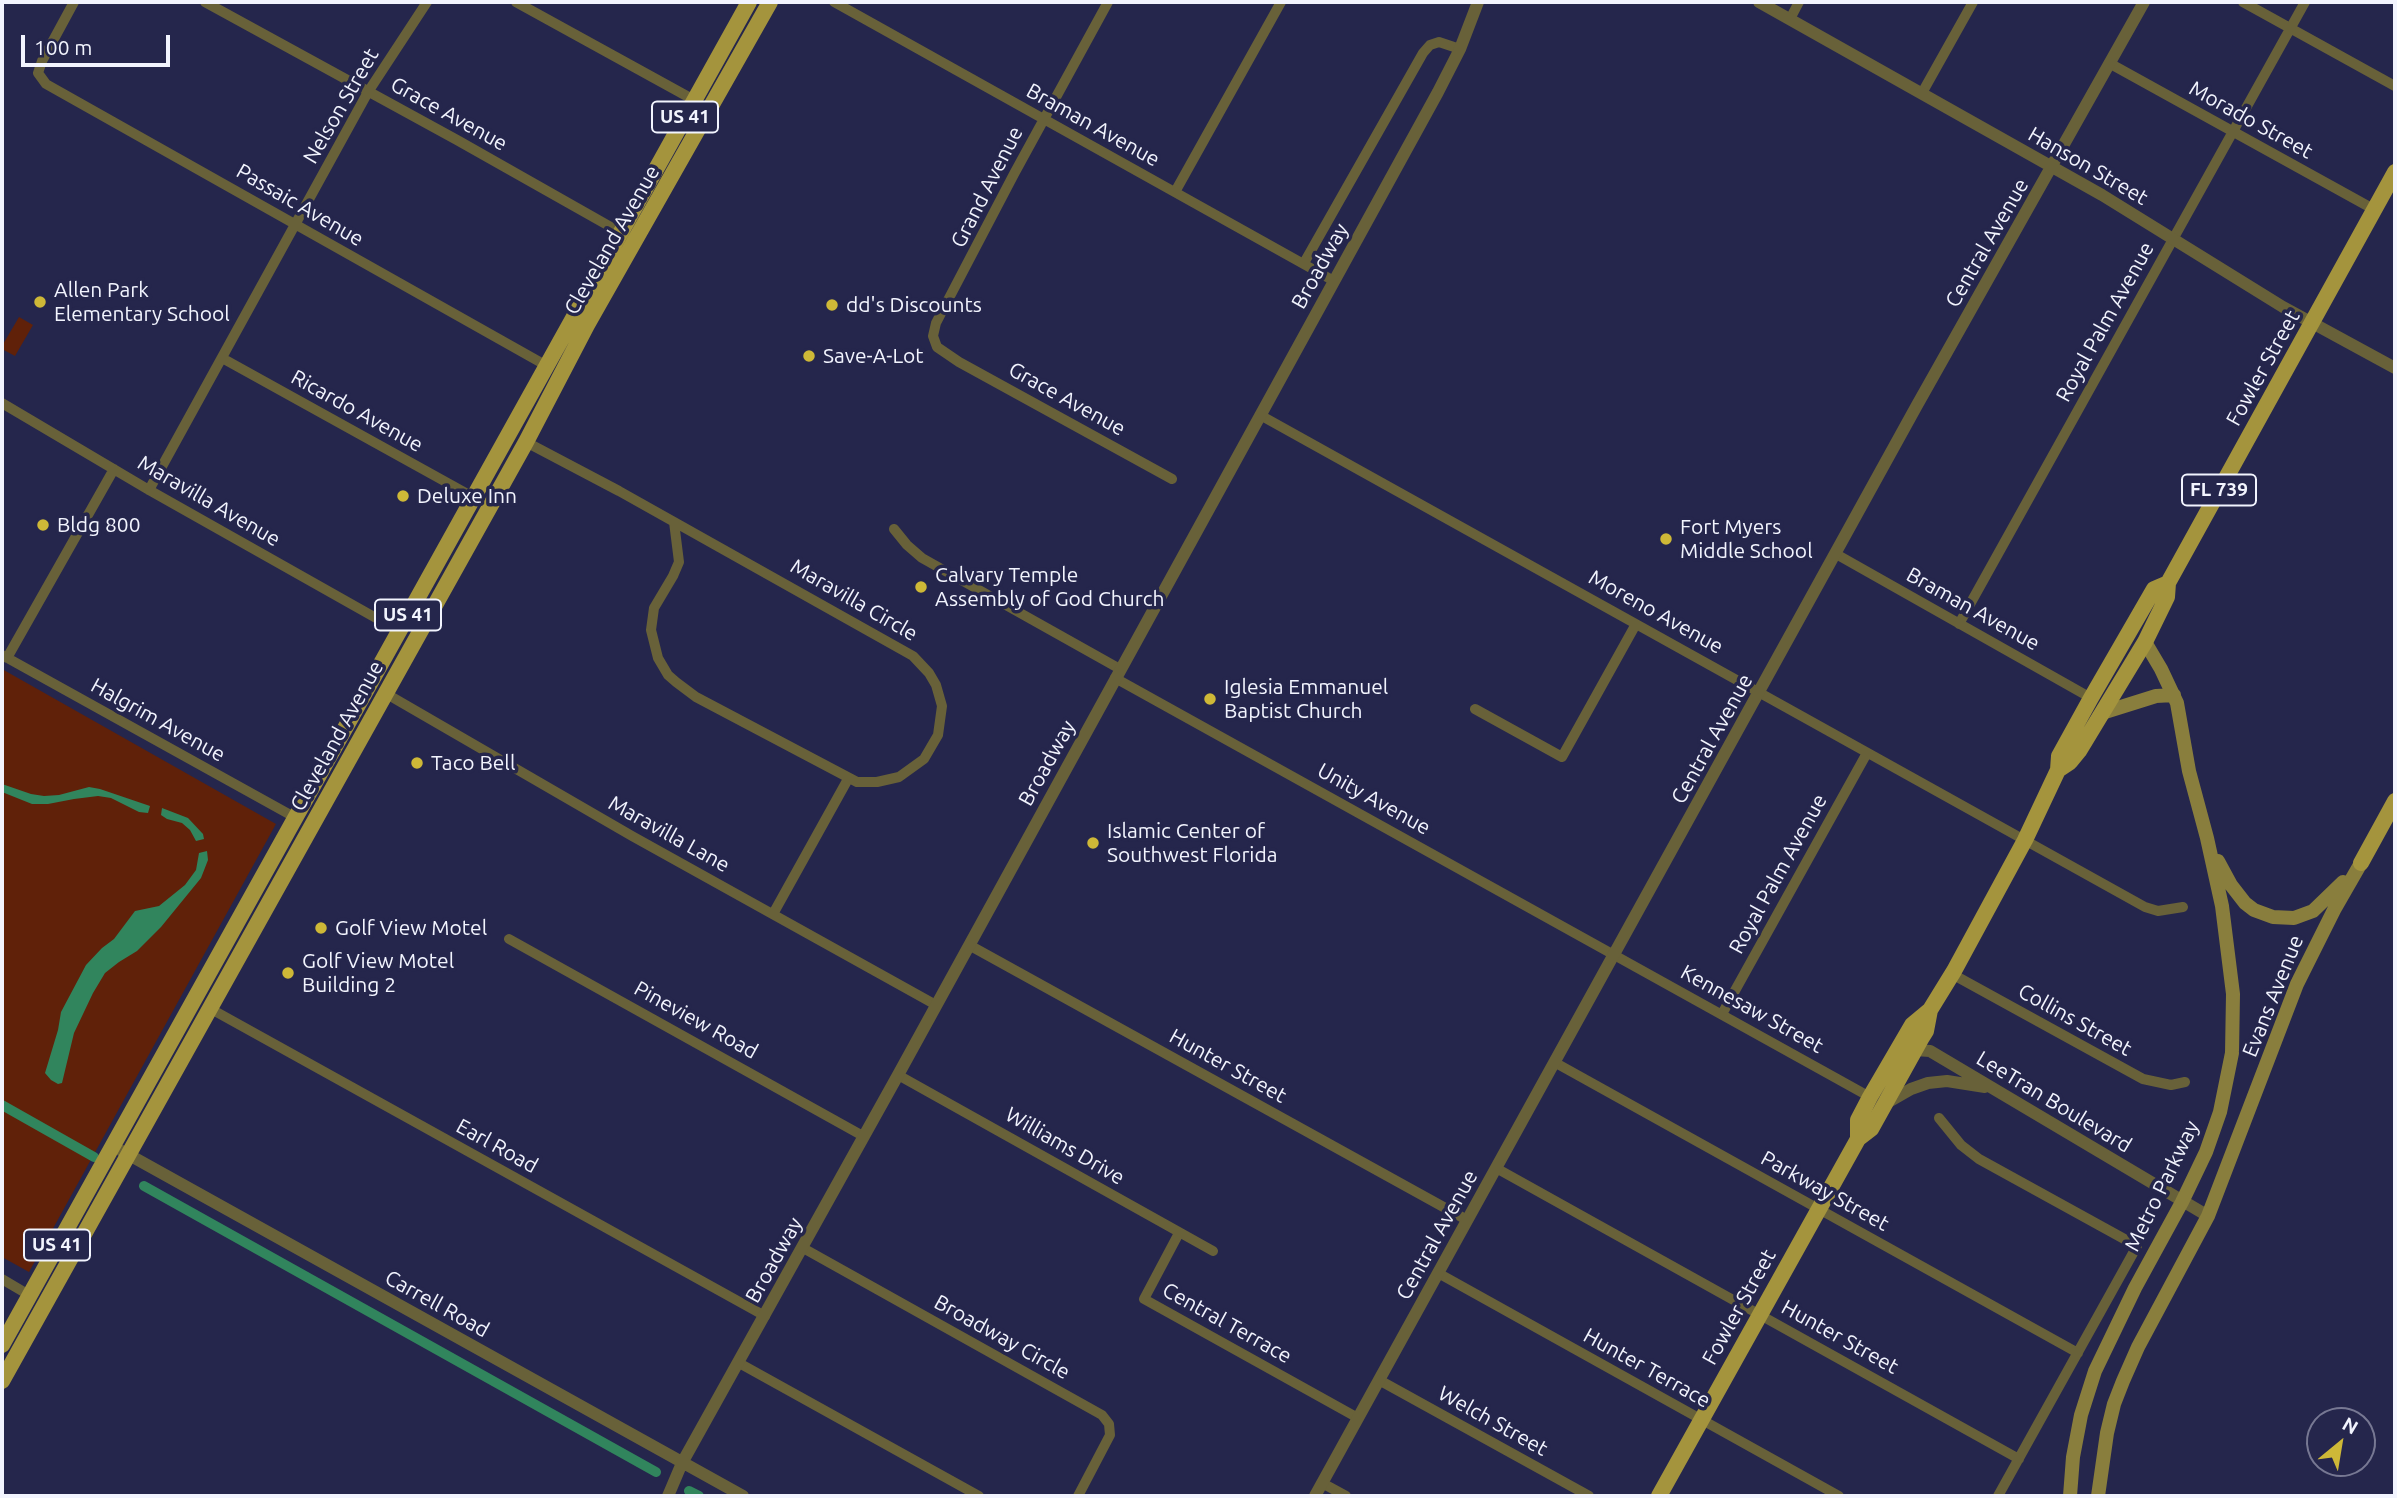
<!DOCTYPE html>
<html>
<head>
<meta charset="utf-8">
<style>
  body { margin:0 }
  #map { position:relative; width:2397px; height:1498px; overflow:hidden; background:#25264c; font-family:Ubuntu,sans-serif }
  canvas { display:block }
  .frame { position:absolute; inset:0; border:4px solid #f2f4fe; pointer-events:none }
  .north { position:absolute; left:2306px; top:1407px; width:70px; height:70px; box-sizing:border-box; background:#25264c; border:2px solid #777893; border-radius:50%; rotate:30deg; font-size:19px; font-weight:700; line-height:28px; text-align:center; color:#f2f4fe }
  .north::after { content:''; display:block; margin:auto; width:24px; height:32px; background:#ceb837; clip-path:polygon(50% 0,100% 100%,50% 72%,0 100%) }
  .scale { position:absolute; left:21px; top:35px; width:149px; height:32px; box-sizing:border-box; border:4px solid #f2f4fe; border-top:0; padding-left:9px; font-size:21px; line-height:24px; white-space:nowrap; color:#f2f4fe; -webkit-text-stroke:5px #25264c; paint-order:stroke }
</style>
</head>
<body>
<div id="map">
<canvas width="2397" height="1498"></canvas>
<div class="frame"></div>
<div class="north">N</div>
<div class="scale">100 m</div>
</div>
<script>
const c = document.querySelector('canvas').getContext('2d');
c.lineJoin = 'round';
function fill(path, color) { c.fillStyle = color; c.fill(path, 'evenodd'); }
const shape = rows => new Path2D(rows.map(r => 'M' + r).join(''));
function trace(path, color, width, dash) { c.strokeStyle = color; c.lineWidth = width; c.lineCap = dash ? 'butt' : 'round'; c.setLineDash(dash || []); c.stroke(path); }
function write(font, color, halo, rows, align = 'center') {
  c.font = font + ' Ubuntu,sans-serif'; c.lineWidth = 7; c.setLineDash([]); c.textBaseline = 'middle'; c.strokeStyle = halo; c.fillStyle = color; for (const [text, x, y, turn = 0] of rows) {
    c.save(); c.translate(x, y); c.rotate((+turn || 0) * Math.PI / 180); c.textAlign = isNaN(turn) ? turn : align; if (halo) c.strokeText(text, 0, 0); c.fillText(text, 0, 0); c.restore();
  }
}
fill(shape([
  [19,317,33,325,15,356,2,349,2,346],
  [2,669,276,824,29,1272,2,1257]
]), '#602109');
fill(shape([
  [2,784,31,794,44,796,59,795,89,787,100,789,150,806,148,813,139,812,111,798,98,796,74,799,48,804,32,804,2,792],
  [162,808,188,818,203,834,204,839,196,841,190,830,182,823,167,819,161,815],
  [207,851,208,860,201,878,161,927,137,951,119,962,105,973,93,993,74,1033,62,1083,58,1084,51,1080,45,1073,58,1030,61,1012,86,965,102,948,114,939,135,911,159,906,185,885,196,870,199,853]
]), '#31855d');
trace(shape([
  [2,1105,94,1157],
  [144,1186,656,1472],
  [689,1491,699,1496]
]), '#31855d', 10);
trace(shape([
  [74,2,42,61,38,73,46,84,547,366],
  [205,2,457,140,625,235],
  [516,2,694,100],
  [834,2,1334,281],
  [1108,2,1014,174,936,323,933,336,937,347,959,362,1172,479],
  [2243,2,2395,86],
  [1790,19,1799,2],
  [2109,63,2375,210],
  [1922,93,1973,2],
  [1175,192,1281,2],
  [1304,263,1423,53,1430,45,1439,42,1460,49],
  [222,358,473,497],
  [2,403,149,490,399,631],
  [1260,415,2145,907,2158,911,2183,907],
  [526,442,619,491,913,656,929,673,936,685,942,706,938,735,924,759,899,777,877,782,857,782,696,697,676,682,668,675,658,658,651,630,654,608,673,576,679,562,674,522],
  [149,490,368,92,427,2],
  [894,529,907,545,922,558,1120,669],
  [1836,554,2091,698],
  [1959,624,2305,2],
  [2,655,296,818],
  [7,658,114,469],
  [1115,678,1870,1097],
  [385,693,632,836,936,1005],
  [1475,709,1562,757,1636,624],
  [773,914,848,779],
  [509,939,863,1136],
  [969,945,1467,1220],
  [1952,974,2143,1079,2171,1085,2185,1082],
  [211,1009,765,1316],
  [1722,1014,1867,753],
  [1554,1062,2078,1353],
  [898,1075,1213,1251],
  [1939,1118,1961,1145,1979,1159,2137,1246,1998,1496],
  [1496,1168,2019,1459],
  [1179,1233,1144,1299,1358,1418],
  [803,1248,1102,1415,1109,1424,1110,1435,1078,1496],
  [1438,1273,1839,1496],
  [2,1279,29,1295],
  [739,1363,979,1496],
  [1379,1380,1589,1496],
  [1322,1483,1346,1496]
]), '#686139', 10);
trace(shape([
  [1759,2,2102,195,2283,307,2395,368],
  [1915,1050,1930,1051,2208,1216],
  [1883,1105,1911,1089,1928,1083,1947,1081,1985,1087],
  [122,1151,743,1496],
  [668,1496,682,1463,898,1075,1438,92,1460,49,1478,2],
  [1315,1496,1916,407,2144,2]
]), '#686139', 12);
trace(shape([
  [2105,712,2156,696,2174,695],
  [2218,861,2231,885,2245,903,2254,910,2273,917,2294,918,2313,911,2343,882],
  [2070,1496,2073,1457,2081,1415,2095,1371,2135,1288,2182,1202,2206,1152,2220,1112,2232,1053,2233,994,2222,906,2207,838,2189,771,2177,703,2161,669,2145,642],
  [2098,1496,2107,1433,2114,1404,2123,1381,2138,1347,2208,1216,2297,984,2334,910,2361,863]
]), '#897e3d', 14);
trace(shape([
  [2058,770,2070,762,2079,751,2145,642,2167,597,2168,583,2395,172],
  [2361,863,2395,801],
  [1858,1139,1858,1120,1870,1097,1912,1025,1930,1010,1954,971,2025,840,2058,770,2059,756,2091,698,2154,589,2168,583],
  [2,1345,749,2],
  [2,1381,526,442,587,325,770,2],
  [1659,1496,1858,1139,1871,1129,1921,1039,1926,1031,1930,1010]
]), '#a4943d', 16);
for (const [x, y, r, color] of [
  [40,302,7,"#ceb837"],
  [832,305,7,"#ceb837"],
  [809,356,7,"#ceb837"],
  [403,496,7,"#ceb837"],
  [43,525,7,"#ceb837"],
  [1666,539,7,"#ceb837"],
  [921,587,7,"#ceb837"],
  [1210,699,7,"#ceb837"],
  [417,763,7,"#ceb837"],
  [1093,843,7,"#ceb837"],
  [321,928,7,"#ceb837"],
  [288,973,7,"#ceb837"]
]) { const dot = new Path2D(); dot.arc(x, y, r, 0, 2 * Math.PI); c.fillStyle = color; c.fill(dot); trace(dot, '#25264c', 2.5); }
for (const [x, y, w] of [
  [685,117,66],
  [2219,490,74],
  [408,615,66],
  [57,1245,66]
]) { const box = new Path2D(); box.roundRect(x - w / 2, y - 15.5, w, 31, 5); c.fillStyle = '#25264c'; c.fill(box); trace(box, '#f2f4fe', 2); }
write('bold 19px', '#f2f4fe', null, [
  ["US 41",685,117],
  ["FL 739",2219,490],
  ["US 41",408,615],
  ["US 41",57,1245]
]);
write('21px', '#f2f4fe', '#25264c', [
  ["Nelson Street",341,106,-60],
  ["Grace Avenue",449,114,29],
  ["Morado Street",2251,120,29],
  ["Braman Avenue",1093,125,29],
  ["Hanson Street",2088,166,30],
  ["Grand Avenue",987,187,-63],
  ["Passaic Avenue",300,205,30],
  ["Cleveland Avenue",612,240,-60],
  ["Central Avenue",1987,243,-60],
  ["Broadway",1320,266,-61],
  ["Royal Palm Avenue",2105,322,-61],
  ["Fowler Street",2263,368,-61],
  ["Grace Avenue",1067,399,29],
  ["Ricardo Avenue",357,411,29],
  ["Maravilla Avenue",209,501,30],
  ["Maravilla Circle",854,600,30],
  ["Braman Avenue",1973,609,29],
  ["Moreno Avenue",1656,612,29],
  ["Halgrim Avenue",158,720,29],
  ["Cleveland Avenue",337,736,-61],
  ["Central Avenue",1712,739,-61],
  ["Broadway",1047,763,-61],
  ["Unity Avenue",1374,799,29],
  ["Maravilla Lane",669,834,29],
  ["Royal Palm Avenue",1778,874,-61],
  ["Evans Avenue",2273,996,-68],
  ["Kennesaw Street",1752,1009,29],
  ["Pineview Road",696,1020,29],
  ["Collins Street",2075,1020,29],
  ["Hunter Street",1228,1066,29],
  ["LeeTran Boulevard",2054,1102,31],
  ["Earl Road",497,1146,29],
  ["Williams Drive",1065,1146,30],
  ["Metro Parkway",2162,1186,-64],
  ["Parkway Street",1825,1191,29],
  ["Central Avenue",1437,1235,-61],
  ["Broadway",774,1260,-61],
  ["Carrell Road",437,1304,29],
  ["Fowler Street",1739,1307,-61],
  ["Central Terrace",1227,1323,29],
  ["Broadway Circle",1002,1337,29],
  ["Hunter Street",1840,1337,29],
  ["Hunter Terrace",1647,1368,29],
  ["Welch Street",1493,1421,29]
]);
write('21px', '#f2f4fe', '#25264c', [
  ["Allen Park",54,290],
  ["Elementary School",54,314],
  ["dd's Discounts",846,305],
  ["Save-A-Lot",823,356],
  ["Deluxe Inn",417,496],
  ["Bldg 800",57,525],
  ["Fort Myers",1680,527],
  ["Middle School",1680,551],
  ["Calvary Temple",935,575],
  ["Assembly of God Church",935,599],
  ["Iglesia Emmanuel",1224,687],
  ["Baptist Church",1224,711],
  ["Taco Bell",431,763],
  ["Islamic Center of",1107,831],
  ["Southwest Florida",1107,855],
  ["Golf View Motel",335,928],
  ["Golf View Motel",302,961],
  ["Building 2",302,985]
], 'left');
</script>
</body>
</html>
